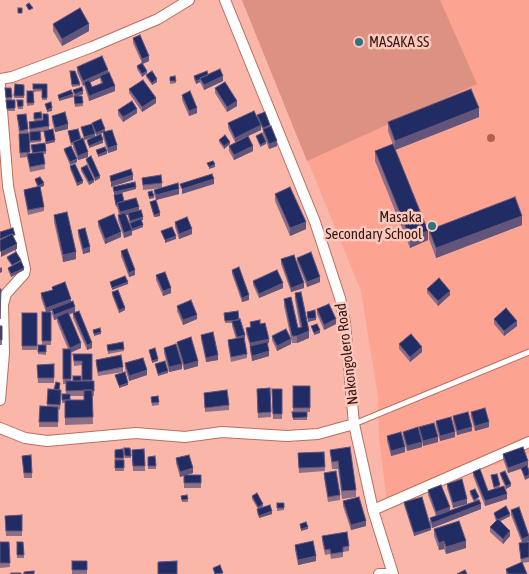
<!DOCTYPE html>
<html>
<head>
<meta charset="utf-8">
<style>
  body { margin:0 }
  canvas { display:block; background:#f9b6a9 }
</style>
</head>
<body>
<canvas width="529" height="574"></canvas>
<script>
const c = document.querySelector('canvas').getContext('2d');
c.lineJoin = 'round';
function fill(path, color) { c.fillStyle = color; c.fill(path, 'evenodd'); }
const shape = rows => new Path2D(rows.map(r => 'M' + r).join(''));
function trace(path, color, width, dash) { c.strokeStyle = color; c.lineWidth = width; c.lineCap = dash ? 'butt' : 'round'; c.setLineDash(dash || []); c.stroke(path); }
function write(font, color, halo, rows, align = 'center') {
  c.font = font + ' "Asap Condensed",sans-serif'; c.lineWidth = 5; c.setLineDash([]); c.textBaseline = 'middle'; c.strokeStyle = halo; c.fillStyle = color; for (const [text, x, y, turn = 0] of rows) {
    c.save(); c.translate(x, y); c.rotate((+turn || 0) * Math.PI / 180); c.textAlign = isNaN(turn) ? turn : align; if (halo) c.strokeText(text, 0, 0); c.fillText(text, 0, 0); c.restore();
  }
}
fill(shape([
  [242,0,529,0,529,453,387,502,379,438,378,397,361,291]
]), '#fda392');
fill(shape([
  [242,0,440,0,477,84,307,161]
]), '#dc9182');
const service = shape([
  [354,424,529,352]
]);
const minor = shape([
  [225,0,315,222,340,298,345,323,354,424,373,510,393,574],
  [0,79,12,77,92,47,158,19,189,0],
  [0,85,8,186,25,269,24,274,6,294,3,304,4,353,0,400],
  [0,428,25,438,47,441,136,433,185,437,222,432,287,436,318,434,354,424],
  [373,510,529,442],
  [379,574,392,574]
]);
trace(service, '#ba6e60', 7);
trace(minor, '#ba6e60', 12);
trace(service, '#fff', 5);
trace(minor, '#fff', 10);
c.fillStyle = '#b16153';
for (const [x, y] of [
  [491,138]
]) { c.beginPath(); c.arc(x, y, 4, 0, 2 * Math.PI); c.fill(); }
fill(shape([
  [53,24,89,31,62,46,53,31],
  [133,38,149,61,143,64,147,73,142,77,137,69,137,66,142,63,133,43],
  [77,67,108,72,115,91,89,101,84,85,83,86,77,72],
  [100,78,101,83,92,87,90,82],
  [70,71,80,84,80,86,72,87],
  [146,75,157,82,152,85,146,77],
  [194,76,223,81,204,90,200,82,196,84,194,79],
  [170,77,176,81,176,83,170,84],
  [15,84,24,85,24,98,14,98],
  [33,84,47,84,47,100,42,100,42,91,33,92],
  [5,88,11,88,12,100,15,100,15,111,7,111],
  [215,88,237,106,227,112,215,93],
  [129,89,156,103,142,112,129,93],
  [73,90,83,94,78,96,82,96,83,106,75,107],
  [27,91,33,91,34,105,27,106],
  [182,95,197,113,189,116,182,100],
  [17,100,23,100,23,109,18,109],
  [118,110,137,113,123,122,118,115],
  [41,112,42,120,43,120,43,114,49,126,49,130,55,142,46,144,44,132,40,132,41,142,30,143,29,122,34,121,34,113],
  [17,115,28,129,30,154,32,154,31,145,46,151,46,154,43,154,45,169,30,172,27,157,20,158,19,134],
  [257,115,270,126,277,146,269,149,263,134,263,130,261,126,261,130,235,142,228,128,228,123,257,117],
  [52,116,68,129,55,132,52,121],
  [479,117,395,150,388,131,388,122],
  [92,123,105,132,117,150,108,153,103,137,103,133,96,135,92,125],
  [68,131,81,139,88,157,78,160,73,147,73,145,71,145],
  [219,140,230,144,224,149,219,142],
  [229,146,253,151,234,160,229,151],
  [64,149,77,162,70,165,64,151],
  [375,151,428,240,410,248,375,161],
  [86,159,100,178,95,181,86,161],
  [70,166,83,183,77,186,70,169],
  [81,168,94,182,89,185,81,171],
  [142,178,162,183,162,188,179,194,156,200,160,216,154,217,150,202,156,200,154,194,154,190,162,188,143,190],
  [35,179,44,186,40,187,44,207,44,211,28,215,24,194,24,190,38,187,35,181],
  [275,194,306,229,290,236,275,201],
  [114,195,139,210,143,220,141,220,143,227,132,231,132,235,124,238,118,220,118,215,119,215,117,207,116,207],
  [126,215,128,215,130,225],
  [54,215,76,259,63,262,54,222],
  [98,221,121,237,105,244,98,226],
  [175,222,192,234,179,239,175,227],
  [522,225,436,258,429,239,429,230],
  [78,230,90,252,83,254,78,235],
  [121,251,135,275,129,277,121,256],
  [7,257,21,262,24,270,11,277,8,270,8,268,12,266,7,259],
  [297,258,320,282,307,287,297,262],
  [281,259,304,288,291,292,281,264],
  [232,270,249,300,242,302,232,274],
  [156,275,171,293,163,296,156,280],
  [253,281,283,288,259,298,253,285],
  [52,287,71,302,75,312,69,314,81,348,71,352,71,381,82,381,82,365,74,366,73,354,92,354,92,381,94,381,94,396,92,396,93,424,65,425,65,403,62,403,62,394,66,394,66,384,63,384,63,349,68,349,57,322,57,319,54,320,52,314,52,310,48,312,51,312,51,345,46,345,46,355,38,354,38,345,42,345,42,312,46,312,41,298,41,293,52,290],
  [70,396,84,396,84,400,70,400],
  [427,289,450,295,438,306,427,293],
  [112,292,125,310,119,313,112,295],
  [295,293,309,338,297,343,292,343,284,306,284,299,298,328,300,327,295,300],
  [177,306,197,319,183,325,177,311],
  [317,309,336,324,324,330,317,314],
  [22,313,37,313,37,350,22,350],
  [73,313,92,348,87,350,73,318],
  [224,313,239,319,245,339,244,340,247,354,247,358,231,362,228,345,228,340,236,339,232,326,232,323,225,323],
  [494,319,517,326,504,336,494,324],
  [250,322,260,324,269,343,267,344,269,356,252,361,250,351,250,346,246,333,246,328,250,327],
  [0,326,2,326,2,345,0,345],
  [201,335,218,360,206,362,201,339],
  [272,336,291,344,277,351,272,340],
  [177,342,198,366,184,370,177,346],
  [399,344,422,352,410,362,399,349],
  [107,345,124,349,124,351,108,354],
  [164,348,182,369,169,372,164,353],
  [96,360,123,367,123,372,98,376,96,365],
  [125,363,147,375,129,381,125,368],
  [54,364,54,383,38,383,37,365],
  [60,385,59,390,61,395,60,410,58,409,58,427,39,427,40,406,47,406,48,389,54,389],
  [293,386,310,386,310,412,307,412,307,420,293,420],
  [270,388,271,417,258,418,257,389],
  [272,389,282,389,282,419,273,419],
  [204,393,229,405,229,410,205,412],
  [158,396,159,405,152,406,151,397],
  [471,412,489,427,475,431,471,417],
  [453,416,472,431,457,435,453,421],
  [436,421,455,437,440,441,436,426],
  [419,427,438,442,423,446,419,432],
  [403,432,422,447,407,451,403,436],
  [387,436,405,452,391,456,387,441],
  [124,448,130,448,131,458,125,458],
  [123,449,124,471,115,471,115,450],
  [144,449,145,471,133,471,132,450],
  [330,450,356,490,356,497,342,499,338,469,332,469],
  [324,452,325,471,299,473,298,453],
  [503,454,528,466,527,466,525,480,521,469,508,473,503,459],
  [22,456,32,473,32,478,24,478],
  [148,457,156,466,156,469,148,469],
  [176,458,193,473,186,475,201,475,201,488,184,488,184,475,180,477,176,463],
  [473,472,488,491,494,489,491,475,500,487,507,499,485,506,473,476],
  [324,473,340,495,340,500,328,502,324,478],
  [500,473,511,486,506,489,500,475],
  [462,479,453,508,447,488,447,484],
  [428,490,450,511,474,502,470,494,470,491,479,500,481,509,432,528,431,525,431,530,414,536,404,505,404,502,430,523,430,518,436,516,428,495],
  [181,496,188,499,188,502,182,502],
  [252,496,263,506,260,508,272,514,259,518,257,512,257,509,258,509,252,499],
  [343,501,366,526,351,530,343,506],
  [277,503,284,503,284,510,277,511],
  [511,510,529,536,529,541,526,542,529,542,529,562,522,563,527,574,506,574,506,569,521,563,519,543,522,543,511,515],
  [494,513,510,516,500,521,510,536,503,544,490,532,490,527,496,521,494,515],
  [22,515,22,536,6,536,5,516],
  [434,529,466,548,446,554,444,549,439,550,434,536],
  [322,536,349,546,349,551,343,552,343,557,331,559,330,554,325,555,322,541],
  [0,542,9,542,10,567,0,568],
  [17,542,23,542,24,558,17,558],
  [295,545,316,561,298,565,295,550],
  [72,561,87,561,87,574,72,574]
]), '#8d7086');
fill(shape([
  [89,24,89,31,62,46,62,39],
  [149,56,149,61,142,64,142,59],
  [108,70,108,75,100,76,100,78,85,85,84,82,84,85,83,86,83,81],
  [147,71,147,73,142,77,142,74],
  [223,76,223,81,204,90,204,85],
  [157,79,157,82,152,85,152,83],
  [200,80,200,82,196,84,196,81],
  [115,86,115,91,89,101,89,96],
  [83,91,83,94,75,97,75,94],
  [73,94,73,97,59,101,59,99],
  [156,98,156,103,142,112,142,107],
  [237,101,237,106,227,112,227,107],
  [52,108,52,111,47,112,47,110],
  [197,108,197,113,189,116,189,111],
  [479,108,479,117,395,150,395,141],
  [137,109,137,113,123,122,123,117],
  [68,124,68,129,55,132,55,128],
  [261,125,261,130,235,142,235,138],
  [105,129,105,132,96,135,96,133],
  [95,134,95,137,84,140,84,137],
  [55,140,55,142,46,144,46,142],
  [103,140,103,143,89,148,89,146],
  [277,141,277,146,269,149,269,144],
  [230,142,230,144,224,149,224,146],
  [266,142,266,144,260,147,260,145],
  [117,145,117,150,108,153,108,148],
  [253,146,253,151,234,160,234,155],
  [107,151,107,154,98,157,98,155],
  [88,152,88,157,78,160,78,156],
  [77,159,77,162,70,165,70,162],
  [215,164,215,167,209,169,209,167],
  [133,175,133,180,111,187,111,182],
  [100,176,100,178,95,181,95,178],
  [214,179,214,184,182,194,182,189],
  [94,180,94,182,89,185,89,182],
  [83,181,83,183,77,186,77,183],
  [44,183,44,186,38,188,38,186],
  [136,187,136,189,114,195,114,192],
  [179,189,179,194,156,200,156,195],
  [154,196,154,198,149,199,149,197],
  [139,207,139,212,120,217,120,212],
  [160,213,160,216,154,217,154,215],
  [522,216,522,225,436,258,436,248],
  [143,217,143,220,130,223,130,221],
  [306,222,306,229,290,236,290,228],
  [143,225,143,227,132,231,132,229],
  [192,229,192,234,179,239,179,234],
  [132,230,132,235,124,238,124,233],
  [428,231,428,240,410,248,410,238],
  [121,232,121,237,105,244,105,239],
  [176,236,176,239,165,243,165,240],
  [17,244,17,249,1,257,1,252],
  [90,247,90,252,83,254,83,249],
  [76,252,76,259,63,262,63,255],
  [2,267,2,272,0,273,0,268],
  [24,268,24,270,11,277,11,274],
  [135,270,135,275,129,277,129,273],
  [320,277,320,282,307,287,307,282],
  [128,282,128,284,112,290,112,288],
  [283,283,283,288,259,298,259,294],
  [304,283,304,288,291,292,291,288],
  [171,288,171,293,163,296,163,291],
  [450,291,450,295,438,306,438,301],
  [249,295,249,300,242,302,242,298],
  [71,299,71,304,46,313,46,308],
  [75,307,75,312,58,319,57,317,57,319,54,320,54,315],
  [125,308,125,310,119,313,119,310],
  [197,315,197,319,183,325,183,320],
  [316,318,316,320,308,322,308,319],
  [336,319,336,324,324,330,324,325],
  [517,321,517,326,504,336,504,331],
  [320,330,320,333,314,335,314,333],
  [309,331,309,338,297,343,297,336],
  [101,332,101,334,94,336,94,334],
  [245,335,245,339,237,342,237,337],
  [269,339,269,343,250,348,250,343],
  [291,339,291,344,277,351,277,346],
  [81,343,81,348,70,353,70,348],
  [92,343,92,348,87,350,87,345],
  [422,347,422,352,410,362,410,357],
  [269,351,269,356,252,361,252,356],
  [218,355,218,360,206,362,206,358],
  [158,359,158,361,152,363,152,361],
  [198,361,198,366,184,370,184,365],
  [182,364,182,369,169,372,169,367],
  [147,370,147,375,129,381,129,376],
  [168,371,168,373,158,376,158,374],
  [128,383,128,385,119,388,119,386],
  [489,422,489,427,475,431,475,426],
  [472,427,472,431,457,435,457,431],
  [455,432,455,437,440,441,440,436],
  [438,437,438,442,423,446,423,441],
  [422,442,422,447,407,451,407,446],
  [405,447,405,452,391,456,391,451],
  [528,461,528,466,508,473,508,468],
  [193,468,193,473,180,477,180,472],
  [529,475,529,478,525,480,525,477],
  [511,484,511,486,506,489,506,486],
  [507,494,507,499,485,506,485,501],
  [467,499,467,504,453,508,453,503],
  [263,504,263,506,258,509,258,507],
  [481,504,481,509,432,528,432,523],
  [450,507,450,512,436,517,436,512],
  [272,511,272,514,259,518,259,516],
  [510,514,510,516,497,523,497,520],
  [366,521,366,526,351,530,351,525],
  [308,527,308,529,301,531,301,529],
  [431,528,431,530,414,536,414,533],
  [510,531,510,536,503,544,503,539],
  [529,536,529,541,522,544,522,539],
  [444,541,444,549,439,550,439,543],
  [466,541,466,548,446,554,446,547],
  [316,556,316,561,298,565,298,560]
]), '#625579');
const building = shape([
  [29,3,33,8,29,10,26,5,29,3],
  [18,8,22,8,22,13,18,13,18,8],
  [80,8,89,24,62,39,53,24,80,8],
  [140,35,149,56,142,59,133,38,140,35],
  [102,56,108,70,83,81,77,67,102,56],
  [142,63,147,71,142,74,137,66,142,63],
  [220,69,223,76,204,85,200,78,220,69],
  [70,71,75,71,80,84,72,85,70,71],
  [152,71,157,79,152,83,146,75,152,71],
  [207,71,208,75,200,78,201,79,196,81,194,76,207,71],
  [109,72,115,86,89,96,84,82,89,80,92,87,103,83,100,76,109,72],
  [175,76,176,81,170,81,170,77,175,76],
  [143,80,156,98,142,107,129,89,143,80],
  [225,82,237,101,227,107,215,88,225,82],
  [15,84,24,85,24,96,14,96,15,84],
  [33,84,47,84,47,98,42,98,42,89,33,89,33,84],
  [82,87,83,91,75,94,73,90,82,87],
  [5,88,11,88,12,97,6,98,5,88],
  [471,89,479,108,395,141,388,122,471,89],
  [71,90,73,94,59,99,58,95,71,90],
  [27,91,33,91,34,103,27,103,27,91],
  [190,91,197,108,189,111,182,95,190,91],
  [74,96,82,96,83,103,75,104,74,96],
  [6,100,15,100,15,108,7,109,6,100],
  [17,100,23,100,23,106,18,107,17,100],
  [132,101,137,109,123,117,118,110,132,101],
  [51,102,52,108,47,110,45,104,51,102],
  [254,111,261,125,235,138,228,123,254,111],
  [41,112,42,118,34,119,34,113,41,112],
  [65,112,68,124,55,128,52,116,65,112],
  [265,112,270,125,263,128,257,115,265,112],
  [26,114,28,129,20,131,17,115,26,114],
  [43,114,48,114,49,126,30,129,29,122,43,120,43,114],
  [101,119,105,129,96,133,92,123,101,119],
  [92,124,95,134,84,137,81,127,92,124],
  [271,126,277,141,269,144,263,129,271,126],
  [53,129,55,140,46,142,44,131,53,129],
  [78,129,81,139,71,143,68,131,78,129],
  [112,130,117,145,108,148,103,132,112,130],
  [40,131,41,140,30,141,30,132,40,131],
  [29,133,30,152,20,153,19,134,29,133],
  [262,133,266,142,260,145,256,136,262,133],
  [101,134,103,140,89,146,87,140,101,134],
  [225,135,230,142,224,146,219,140,225,135],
  [248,136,253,146,234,155,229,146,248,136],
  [83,138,88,152,78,156,73,142,83,138],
  [45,143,46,151,33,153,31,145,45,143],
  [393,144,428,231,410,238,375,151,393,144],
  [71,146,77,159,70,162,64,149,71,146],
  [105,147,107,151,98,155,96,150,105,147],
  [43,152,45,164,30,167,27,154,43,152],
  [91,156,100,176,95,178,86,159,91,156],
  [213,161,215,164,209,167,207,163,213,161],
  [75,164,83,181,77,183,70,166,75,164],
  [87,165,94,180,89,182,81,168,87,165],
  [131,169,133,175,111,182,110,176,131,169],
  [212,174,214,179,182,189,180,184,212,174],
  [161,175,162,183,143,185,142,178,161,175],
  [40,177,44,183,38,186,35,179,40,177],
  [135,182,136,187,114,192,113,187,135,182],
  [178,183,179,189,156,195,154,190,178,183],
  [40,186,44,207,28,210,24,190,40,186],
  [290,187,306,222,290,228,275,194,290,187],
  [152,191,154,196,149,197,148,192,152,191],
  [122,193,124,201,117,203,118,204,116,205,114,195,122,193],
  [515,197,522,216,436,248,429,230,515,197],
  [136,198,139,207,120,212,117,203,136,198],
  [156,200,160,213,154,215,150,202,156,200],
  [141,210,143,217,130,221,128,213,141,210],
  [67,212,76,252,63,255,54,215,67,212],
  [125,213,132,230,124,233,118,215,125,213],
  [114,214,121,232,105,239,98,221,114,214],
  [187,217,192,229,179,234,175,222,187,217],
  [141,219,143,225,132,229,130,223,141,219],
  [172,227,176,236,165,240,161,231,172,227],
  [13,228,15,235,13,235,12,234,0,239,0,232,13,228],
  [85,228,90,247,83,249,78,230,85,228],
  [12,234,17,244,1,252,0,249,0,240,12,234],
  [127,249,135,270,129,273,121,251,127,249],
  [16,252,21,260,12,265,7,257,16,252],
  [311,252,320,277,307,282,297,258,311,252],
  [294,255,304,283,291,288,281,259,294,255],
  [21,261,24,268,11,274,8,268,21,261],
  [239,267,249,295,242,298,232,270,239,267],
  [277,270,283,283,259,294,253,281,277,270],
  [165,272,171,288,163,291,156,275,165,272],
  [125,276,128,282,112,288,110,282,125,276],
  [439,278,450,291,438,301,427,289,439,278],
  [65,282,71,299,46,308,41,293,53,290,52,287,65,282],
  [0,289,1,289,0,319,0,289],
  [118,290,125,308,119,310,112,292,118,290],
  [301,292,309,331,297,336,292,336,284,299,291,297,298,328,302,327,295,293,301,292],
  [191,300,197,315,183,320,177,306,191,300],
  [73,301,75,307,54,315,52,309,73,301],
  [329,304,336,319,324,325,317,309,329,304],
  [506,308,517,321,504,331,494,319,506,308],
  [315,310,316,318,308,319,307,312,315,310],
  [79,311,92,343,87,345,73,313,79,311],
  [238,311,239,320,225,321,224,313,238,311],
  [42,312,51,312,51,341,42,341,42,312],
  [68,312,81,343,70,348,57,317,68,312],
  [22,313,37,313,37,346,22,346,22,313],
  [240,319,245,335,237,337,232,321,240,319],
  [260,320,260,324,265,323,269,339,250,343,246,328,251,327,250,322,260,320],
  [317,324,320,330,314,333,311,326,317,324],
  [0,326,2,326,2,340,0,340,0,326],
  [100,328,101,332,94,334,93,330,100,328],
  [286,329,291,339,277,346,272,336,286,329],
  [213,332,218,355,206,358,201,335,213,332],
  [411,334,422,347,410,357,399,344,411,334],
  [191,337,198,361,184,365,177,342,191,337],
  [244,337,247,354,231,357,228,340,244,337],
  [123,342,124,349,108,351,107,345,123,342],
  [267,342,269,351,252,356,250,346,267,342],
  [176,344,182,364,169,367,164,348,176,344],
  [38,345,46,345,46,352,38,352,38,345],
  [155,348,158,359,152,361,149,350,155,348],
  [63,349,71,349,71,379,63,379,63,349],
  [73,354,92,354,92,380,82,380,82,361,74,361,73,354],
  [121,355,123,367,98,372,96,360,121,355],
  [143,358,147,370,129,376,125,363,143,358],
  [165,361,168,371,158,374,155,364,165,361],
  [54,364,54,378,38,378,37,365,54,364],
  [125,372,128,383,119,386,115,375,125,372],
  [73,376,81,376,81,381,73,381,73,376],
  [66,381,94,381,94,391,92,391,92,390,66,391,66,381],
  [56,382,60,383,59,390,54,389,56,382],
  [293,386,310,386,310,408,293,408,293,386],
  [270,388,271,412,258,413,257,389,270,388],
  [48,389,61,390,60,405,47,404,48,389],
  [272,389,282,389,282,414,273,414,272,389],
  [84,390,92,390,93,417,65,418,65,400,84,400,84,390],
  [227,390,229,405,205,408,204,393,227,390],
  [62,394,70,394,70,400,62,400,62,394],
  [158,396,159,402,152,403,151,397,158,396],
  [40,406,58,407,58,422,39,422,40,406],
  [485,408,489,422,475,426,471,412,485,408],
  [292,412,307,412,307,417,293,418,292,412],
  [468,412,472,427,457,431,453,416,468,412],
  [451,417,455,432,440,436,436,421,451,417],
  [434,423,438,437,423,441,419,427,434,423],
  [418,427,422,442,407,446,403,432,418,427],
  [401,432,405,447,391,451,387,436,401,432],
  [350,447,356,490,342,491,338,461,332,462,330,450,350,447],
  [523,447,528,461,508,468,503,454,523,447],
  [124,448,130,448,131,456,125,456,124,448],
  [123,449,124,458,115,458,115,450,123,449],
  [144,449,145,466,133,466,132,450,144,449],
  [324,452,325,467,299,468,298,453,324,452],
  [31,455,32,473,24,473,22,456,31,455],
  [189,455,193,468,180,472,176,458,189,455],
  [155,456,156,466,148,466,148,457,155,456],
  [115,460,124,460,124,468,115,468,115,460],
  [527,465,529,471,529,475,525,477,521,468,527,465],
  [480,469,488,491,504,486,507,494,485,501,473,472,480,469],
  [336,471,340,495,328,497,324,473,336,471],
  [505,471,511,484,506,486,500,473,505,471],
  [497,474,500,485,494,487,491,475,497,474],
  [184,475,201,475,201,483,184,483,184,475],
  [462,479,467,499,453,503,447,484,462,479],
  [441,485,450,507,436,512,428,490,441,485],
  [475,489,479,497,474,500,470,491,475,489],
  [257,493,263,504,258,507,252,496,257,493],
  [187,495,188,499,182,500,181,496,187,495],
  [359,497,366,521,351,525,343,501,359,497],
  [422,497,431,528,414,533,404,502,422,497],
  [479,500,481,504,432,523,430,518,479,500],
  [277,503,284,503,284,508,277,508,277,503],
  [270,505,272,511,259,516,257,509,270,505],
  [506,506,510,514,497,520,494,513,506,506],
  [519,507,529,536,522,539,511,510,519,507],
  [22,515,22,531,6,531,5,516,22,515],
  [498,519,510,531,503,539,490,527,498,519],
  [459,521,466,541,446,547,444,541,439,543,434,529,459,521],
  [306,522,308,527,301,529,300,524,306,522],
  [347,532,349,546,343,547,343,552,331,554,330,549,325,550,322,536,347,532],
  [313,541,316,556,298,560,295,545,313,541],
  [0,542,9,542,10,563,0,563,0,542],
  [17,542,23,542,24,555,17,555,17,542],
  [529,542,529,557,521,559,519,543,529,542],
  [72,561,87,561,87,570,72,570,72,561],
  [177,561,177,574,158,574,158,562,177,561],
  [522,562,527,574,508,574,506,569,522,562],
  [220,565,223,573,215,574,213,568,220,565],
  [465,570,467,574,457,574,465,570],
  [34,571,34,574,24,574,24,572,34,571],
  [11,573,21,573,21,574,11,574,11,573]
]);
fill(building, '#212b64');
trace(building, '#625579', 1);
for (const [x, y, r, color] of [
  [359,42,5,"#2d7380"],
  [432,226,5,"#2d7380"]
]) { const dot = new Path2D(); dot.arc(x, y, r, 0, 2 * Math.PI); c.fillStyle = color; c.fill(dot); trace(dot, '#fbc8be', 2); }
write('15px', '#381914', '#fbc8be', [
  ["MASAKA SS",369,42],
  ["Masaka",422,217,"right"],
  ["Secondary School",422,234,"right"]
], 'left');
write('15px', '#381914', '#fbc8be', [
  ["Nakongolero Road",347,354,-97]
]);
</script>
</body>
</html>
